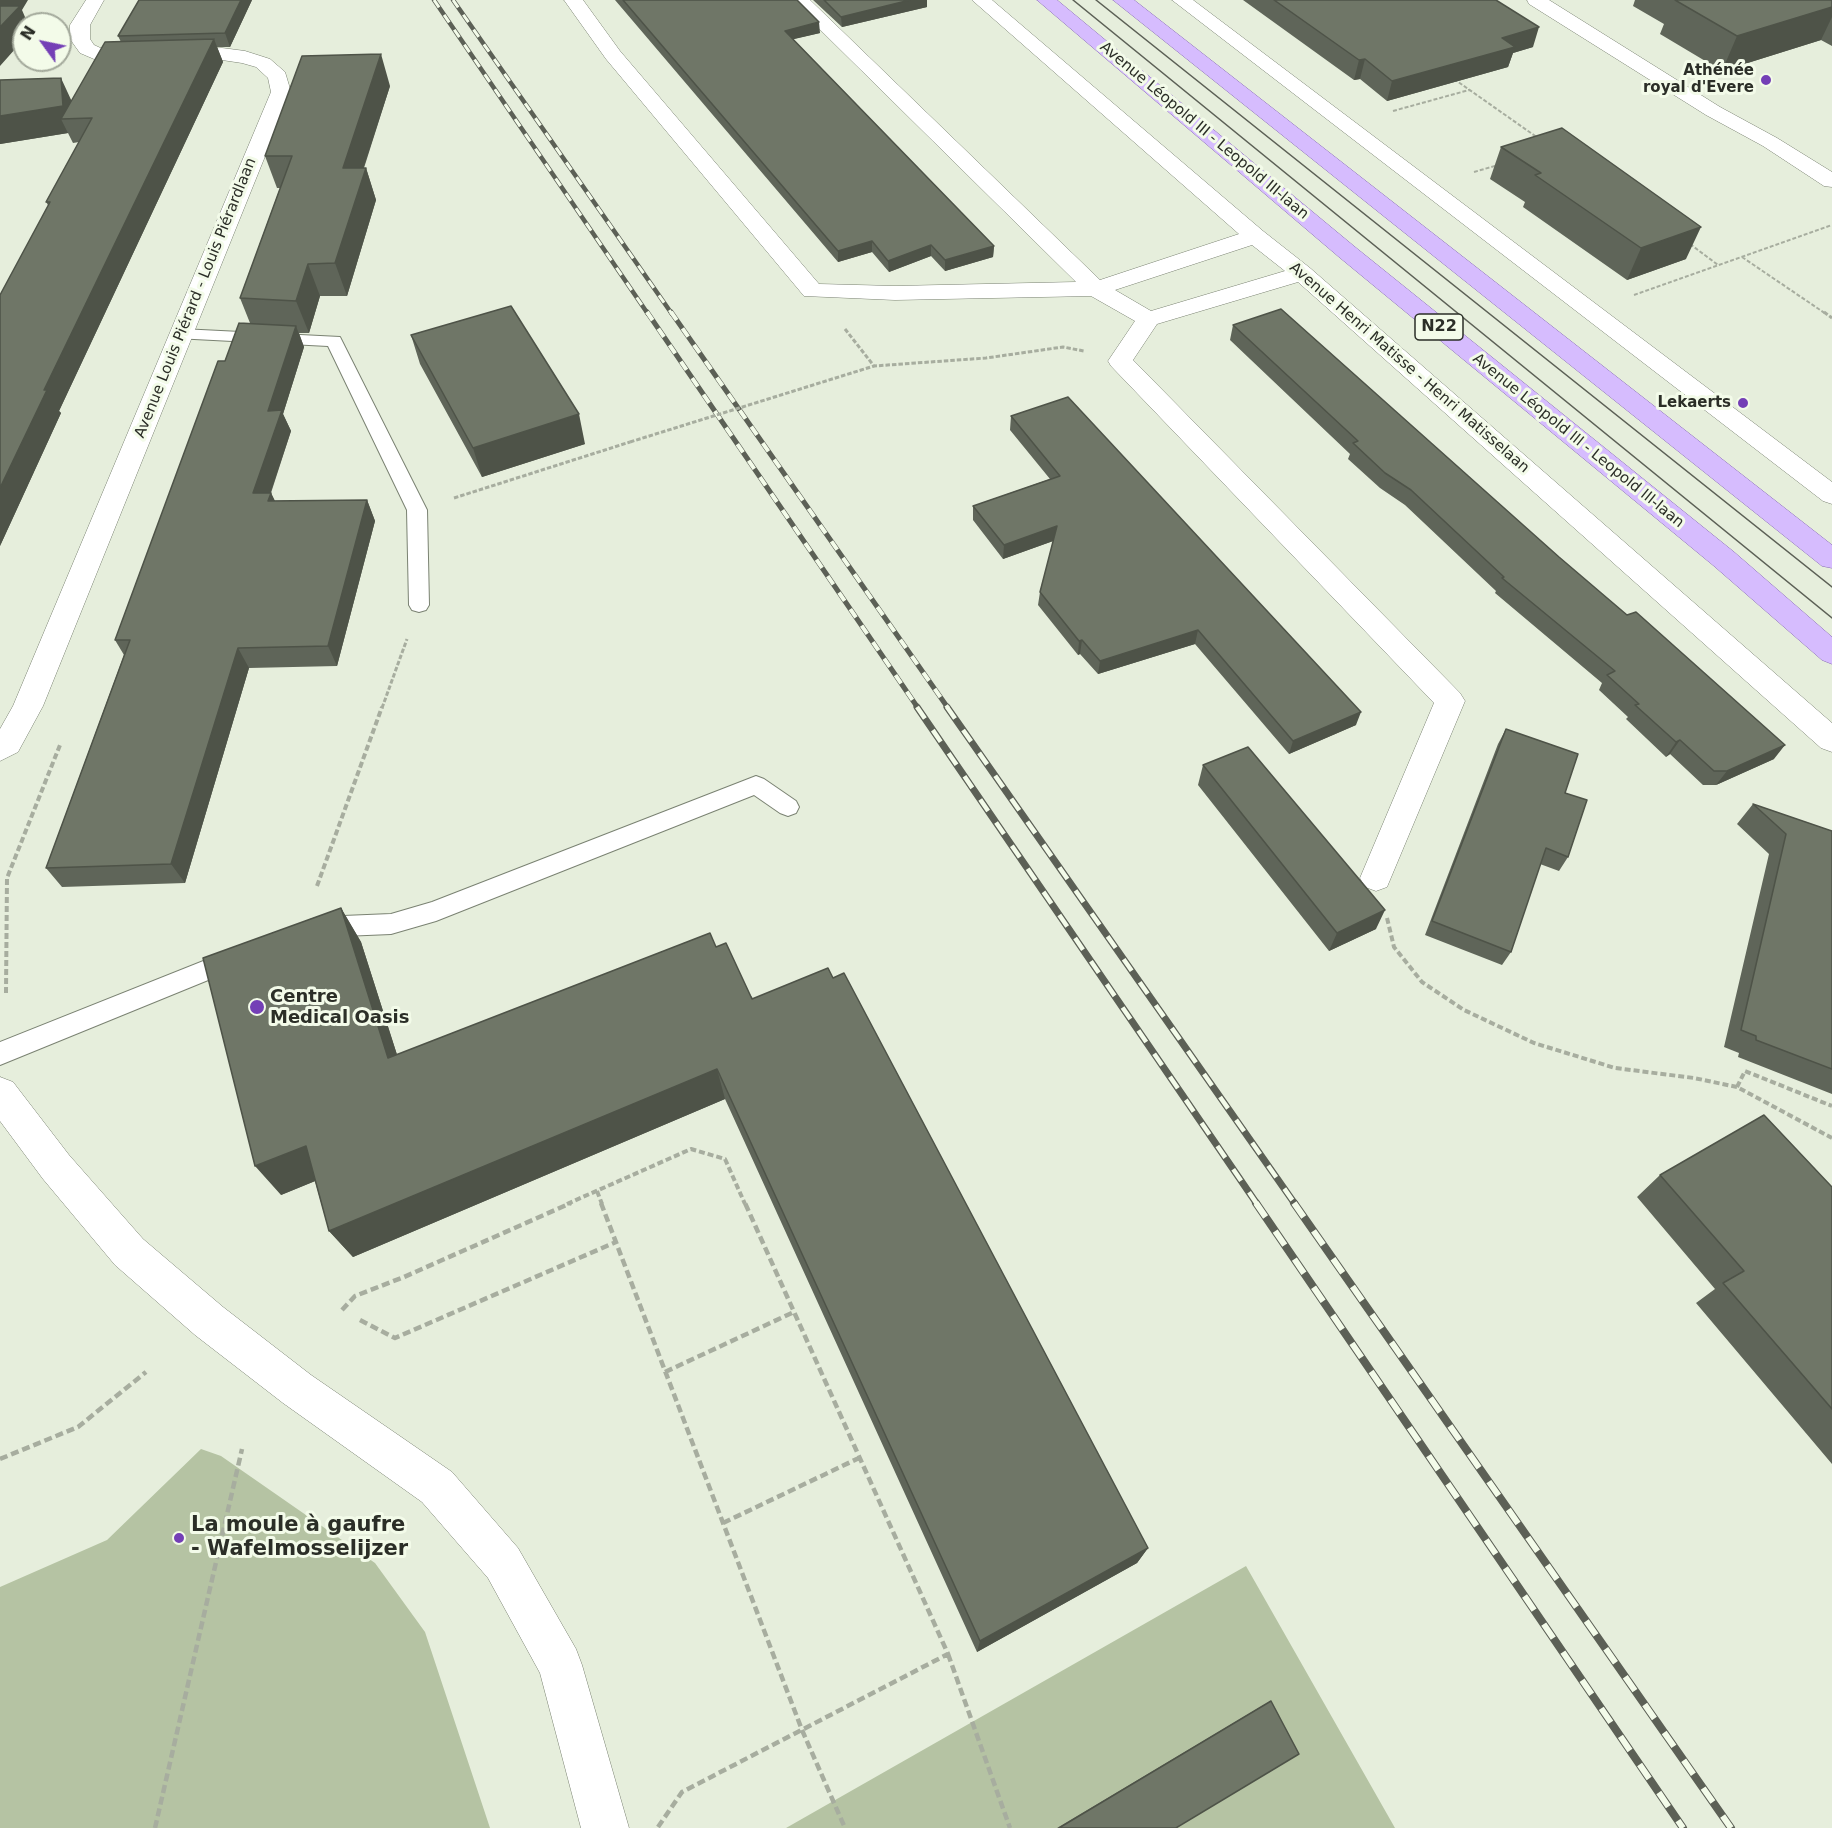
<!DOCTYPE html>
<html>
<head>
<meta charset="utf-8">
<style>
  body { margin:0 }
  #map { position:relative; width:1832px; height:1828px; overflow:hidden; background:#e6eedc; font-family:"DejaVu Sans",sans-serif }
  canvas { display:block }
  .north { position:absolute; left:12px; top:12px; width:60px; height:60px; box-sizing:border-box; background:#f3fbe9; border:2px solid #a3a99b; border-radius:50%; rotate:303deg; font-size:16px; font-weight:700; line-height:24px; text-align:center; color:#2b2e27 }
  .north::after { content:''; display:block; margin:auto; width:21px; height:27px; background:#743fb6; clip-path:polygon(50% 0,100% 100%,50% 72%,0 100%) }
</style>
</head>
<body>
<div id="map">
<canvas width="1832" height="1828"></canvas>
<div class="north">N</div>
</div>
<script>
const c = document.querySelector('canvas').getContext('2d');
c.lineJoin = 'round';
function fill(path, color) { c.fillStyle = color; c.fill(path, 'evenodd'); }
const shape = rows => new Path2D(rows.map(r => 'M' + r).join(''));
function trace(path, color, width, dash) { c.strokeStyle = color; c.lineWidth = width; c.lineCap = dash ? 'butt' : 'round'; c.setLineDash(dash || []); c.stroke(path); }
function write(font, color, halo, rows, align = 'center') {
  c.font = font + ' "DejaVu Sans",sans-serif'; c.lineWidth = 6; c.setLineDash([]); c.textBaseline = 'middle'; c.strokeStyle = halo; c.fillStyle = color; for (const [text, x, y, turn = 0] of rows) {
    c.save(); c.translate(x, y); c.rotate((+turn || 0) * Math.PI / 180); c.textAlign = isNaN(turn) ? turn : align; if (halo) c.strokeText(text, 0, 0); c.fillText(text, 0, 0); c.restore();
  }
}
fill(shape([
  [201,1449,221,1456,375,1563,425,1632,490,1828,0,1828,0,1587,107,1540],
  [1246,1566,1395,1828,786,1828]
]), '#b5c3a3');
const service = shape([
  [181,329,340,337,427,510,429,605,426,610,419,612,412,610,409,605,407,510,328,346,175,338,172,334,175,330,181,329],
  [756,776,764,779,796,801,799,807,796,813,788,816,780,813,754,795,436,921,391,934,319,937,310,934,307,927,310,920,319,917,391,914,432,902,756,776],
  [236,948,245,951,248,958,245,965,0,1065,0,1042,236,948]
]);
const minor = shape([
  [86,0,104,0,90,25,90,39,94,45,105,50,122,52,222,48,245,51,270,59,285,72,291,92,43,706,18,752,0,761,0,729,13,706,271,92,268,78,256,67,242,63,222,60,122,64,94,59,80,53,70,39,70,25,86,0],
  [564,0,583,0,620,51,819,284,895,286,1076,282,790,0,810,0,1100,280,1239,234,972,0,992,0,1263,231,1310,268,1832,723,1832,752,1821,748,1298,282,1157,324,1133,360,1460,693,1465,701,1387,887,1376,891,1365,887,1360,878,1434,703,1111,366,1108,361,1135,321,1091,296,895,300,804,296,606,59,564,0],
  [1252,245,1285,271,1151,311,1115,290,1252,245],
  [1172,0,1193,0,1832,482,1832,504,1823,501,1172,0],
  [1527,0,1549,0,1720,107,1777,138,1832,172,1832,187,1824,186,1763,146,1706,115,1529,4,1527,0],
  [0,1077,13,1082,69,1155,143,1239,223,1307,311,1375,452,1472,518,1548,576,1649,582,1665,629,1828,581,1828,540,1673,488,1578,422,1502,283,1403,195,1335,115,1265,43,1179,0,1121,0,1077]
]);
const primary = shape([
  [1037,0,1057,0,1355,247,1734,552,1832,637,1832,664,1822,660,1714,566,1339,257,1037,0],
  [1113,0,1134,0,1832,545,1832,568,1822,566,1113,0]
]);
trace(service, '#7a8272', 2);
trace(minor, '#7a8272', 1);
trace(primary, '#886db3', 1);
trace(shape([
  [1454,79,1538,138],
  [1393,111,1469,90],
  [1474,172,1498,165],
  [1690,244,1718,265],
  [1742,257,1826,314],
  [1634,295,1832,225]
]), '#a7ad9f', 2, [4, 2]);
trace(shape([
  [1824,312,1832,318],
  [845,329,874,366,986,358,1063,347,1084,351],
  [454,498,630,442],
  [382,708,407,639]
]), '#a7ad9f', 3, [4.5, 2]);
trace(shape([
  [317,886,382,707],
  [1387,918,1394,947,1422,982,1464,1010,1534,1043,1615,1068,1694,1078,1737,1087,1832,1138],
  [6,993,7,878,60,745],
  [1737,1087,1745,1071,1832,1106],
  [597,1191,602,1204],
  [567,1204,691,1149,725,1159,745,1204]
]), '#a7ad9f', 4, [6, 3]);
trace(shape([
  [601,1203,802,1730,845,1828],
  [342,1310,355,1296,404,1277,571,1203],
  [360,1320,395,1338,616,1242],
  [665,1372,794,1312],
  [0,1459,78,1427,146,1372],
  [723,1523,859,1458],
  [948,1654,1010,1828],
  [658,1827,682,1792,948,1654,745,1203],
  [155,1828,242,1449]
]), '#a7ad9f', 4.5, [8, 4]);
fill(service, '#fff');
fill(minor, '#fff');
fill(primary, '#d6bcfe');
trace(shape([
  [1073,0,1832,618],
  [1096,0,1832,587]
]), '#5c6056', 1.5);
const railFar3 = shape([
  [434,0,648,314],
  [453,0,672,314]
]);
const railFar2 = shape([
  [647,312,918,708],
  [671,312,948,708]
]);
const railFar1 = shape([
  [917,707,1257,1204],
  [947,707,1295,1204]
]);
const rail = shape([
  [1256,1203,1683,1828],
  [1294,1203,1731,1828]
]);
trace(railFar3, '#5c6056', 4.5);
trace(railFar2, '#5c6056', 5);
trace(railFar1, '#5c6056', 7);
trace(rail, '#5c6056', 8);
trace(railFar3, '#f3fbe9', 3, [9]);
trace(railFar2, '#f3fbe9', 4, [10]);
trace(railFar1, '#f3fbe9', 4.5, [14]);
trace(rail, '#f3fbe9', 6, [17]);
trace(shape([
  [630,442,874,366]
]), '#a7ad9f', 3, [4.5, 2]);
fill(shape([
  [252,0,230,47,217,47,223,62,59,411,61,413,0,546,48,205,46,202,79,142,73,143,68,133,0,144,0,80,72,101,121,42,118,36],
  [615,0,797,0,820,33,793,39,994,246,993,257,945,271,931,256,889,272,872,252,838,262],
  [813,0,927,0,927,7,842,27],
  [1243,0,1496,0,1533,47,1513,53,1508,67,1387,101,1360,79,1354,80],
  [1635,0,1832,0,1832,46,1821,40,1722,71,1660,34,1664,24,1633,6],
  [390,86,364,168,366,168,376,200,347,296,320,296,309,333,299,333,304,347,283,414,291,431,271,493,275,501,367,500,375,521,337,666,249,668,185,883,62,887,46,868,124,655,115,640,225,361,250,323,240,298,280,188,277,188,265,156],
  [1501,147,1686,259,1627,280,1523,207,1525,202,1490,179],
  [1233,325,1774,759,1716,785,1703,785,1670,754,1666,757,1626,719,1628,717,1599,690,1602,683,1495,593,1496,591,1405,505,1380,488,1348,459,1350,454,1230,340],
  [411,335,585,444,482,477,420,364],
  [1011,416,1356,725,1289,754,1195,644,1098,674,1080,654,1078,655,1038,605,1040,592,1053,541,1003,559,973,520,973,506,1050,479,1010,430],
  [1506,729,1565,793,1568,857,1559,871,1540,864,1511,952,1502,965,1425,935,1498,744],
  [1203,765,1376,929,1329,951,1198,785],
  [1753,804,1832,831,1832,1094,1738,1057,1739,1053,1724,1047,1769,854,1737,824],
  [341,908,361,942,397,1055,716,947,1148,1548,1137,1563,977,1652,725,1099,353,1257,329,1231,315,1181,281,1195],
  [1660,1175,1832,1187,1832,1464,1696,1303,1715,1289,1637,1197],
  [1271,1701,1176,1828,1057,1828,1262,1706]
]), '#5f6559');
fill(shape([
  [0,0,28,0,22,10,28,24,24,24,24,39,0,66],
  [241,0,252,0,230,47,225,33],
  [910,0,927,0,927,7,842,27,841,17],
  [1832,7,1832,17,1821,40,1722,71,1737,36],
  [819,22,820,33,786,41,785,31],
  [1539,27,1533,47,1513,53,1508,67,1387,101,1392,81,1502,38],
  [214,39,223,62,59,411,61,413,0,546,0,488,44,390],
  [381,54,390,86,353,200,343,168],
  [1365,59,1360,79,1354,80,1359,60],
  [61,78,73,104,61,119,68,133,0,144,0,116],
  [366,168,376,200,347,296,335,263],
  [1701,227,1686,259,1627,280,1641,248],
  [872,241,872,252,838,262,838,251],
  [931,245,931,256,889,272,888,261],
  [994,246,993,257,945,271,945,260],
  [308,264,320,296,309,333,296,301],
  [296,326,304,347,283,414,291,431,263,515,253,493,268,411],
  [579,414,585,444,482,477,473,448],
  [271,493,281,514,268,501],
  [367,500,375,521,337,666,328,646],
  [1057,526,1056,540,1003,559,1004,545],
  [1198,630,1195,644,1098,674,1100,661],
  [1082,640,1080,654,1078,655,1079,641],
  [238,648,249,668,185,883,171,864],
  [1361,712,1356,725,1289,754,1293,741],
  [1680,740,1670,754,1666,757,1676,742],
  [1785,745,1774,759,1716,785,1727,771],
  [341,908,361,942,408,1089,388,1058],
  [1385,910,1376,929,1329,951,1337,933],
  [717,1069,725,1099,353,1257,329,1231],
  [306,1146,330,1175,281,1195,255,1166],
  [1148,1548,1137,1563,977,1652,980,1641]
]), '#4e5348');
const building = shape([
  [139,0,241,0,225,33,118,36,139,0],
  [623,0,797,0,819,22,785,31,994,246,945,260,931,245,888,261,872,241,838,251,623,0],
  [824,0,910,0,841,17,824,0],
  [1274,0,1496,0,1539,27,1502,38,1515,47,1392,81,1365,59,1359,60,1274,0],
  [1675,0,1832,0,1832,7,1737,36,1675,0],
  [0,6,20,6,0,27,0,6],
  [214,39,44,390,47,390,0,488,0,295,50,202,46,202,92,118,61,119,105,42,214,39],
  [381,54,343,168,366,168,335,263,308,264,296,301,240,298,292,156,265,156,302,56,381,54],
  [61,78,63,106,0,116,0,80,61,78],
  [1562,128,1701,227,1641,248,1535,175,1541,173,1501,147,1562,128],
  [511,306,579,414,473,448,411,335,511,306],
  [1281,309,1559,557,1627,615,1636,612,1785,745,1727,771,1714,771,1680,740,1676,742,1635,705,1639,704,1607,675,1615,671,1502,578,1504,577,1411,490,1385,473,1353,443,1358,441,1233,325,1281,309],
  [239,323,296,326,268,411,282,410,253,493,271,493,268,501,367,500,328,646,238,648,171,864,46,868,130,640,115,640,218,361,225,361,239,323],
  [1068,397,1361,712,1293,741,1198,630,1100,661,1082,640,1079,641,1040,592,1057,526,1004,545,973,506,1060,476,1011,416,1068,397],
  [1506,729,1578,754,1565,793,1587,800,1568,857,1546,848,1511,952,1432,921,1506,729],
  [1248,747,1385,910,1337,933,1203,765,1248,747],
  [1753,804,1832,831,1832,1069,1756,1040,1756,1036,1741,1030,1786,834,1753,804],
  [341,908,388,1058,710,933,716,947,726,943,752,999,828,968,833,978,844,973,1148,1548,980,1641,717,1069,329,1231,306,1146,255,1166,203,958,341,908],
  [1764,1115,1832,1187,1832,1409,1723,1283,1744,1271,1660,1175,1764,1115],
  [1271,1701,1299,1754,1176,1828,1059,1828,1271,1701]
]);
fill(building, '#6f7667');
trace(building, '#4e5348', 1.5);
for (const [x, y, r, color] of [
  [1766,80,6,"#743fb6"],
  [1743,403,6,"#743fb6"],
  [257,1007,8,"#743fb6"],
  [179,1538,6,"#743fb6"]
]) { const dot = new Path2D(); dot.arc(x, y, r, 0, 2 * Math.PI); c.fillStyle = color; c.fill(dot); trace(dot, '#f3fbe9', 2); }
write('bold 15px', '#2b2e27', '#f3fbe9', [
  ["Athénée",1754,71],
  ["royal d'Evere",1754,88],
  ["Lekaerts",1731,403]
], 'right');
write('15px', '#2b2e27', '#f3fbe9', [
  ["Avenue Léopold III - Leopold III-laan",1204,131,40],
  ["Avenue Louis Piérard - Louis Piérardlaan",196,298,-68],
  ["Avenue Henri Matisse - Henri Matisselaan",1409,368,41],
  ["Avenue Léopold III - Leopold III-laan",1578,441,39]
]);
for (const [x, y, w] of [
  [1439,327,48]
]) { const box = new Path2D(); box.roundRect(x - w / 2, y - 13, w, 26, 4.5); c.fillStyle = '#f3fbe9'; c.fill(box); trace(box, '#2b2e27', 1.5); }
write('bold 16px', '#2b2e27', null, [
  ["N22",1439,327]
]);
write('bold 18px', '#2b2e27', '#f3fbe9', [
  ["Centre",270,997],
  ["Medical Oasis",270,1018]
], 'left');
write('bold 21px', '#2b2e27', '#f3fbe9', [
  ["La moule à gaufre",191,1526],
  ["- Wafelmosselijzer",191,1550]
], 'left');
</script>
</body>
</html>
